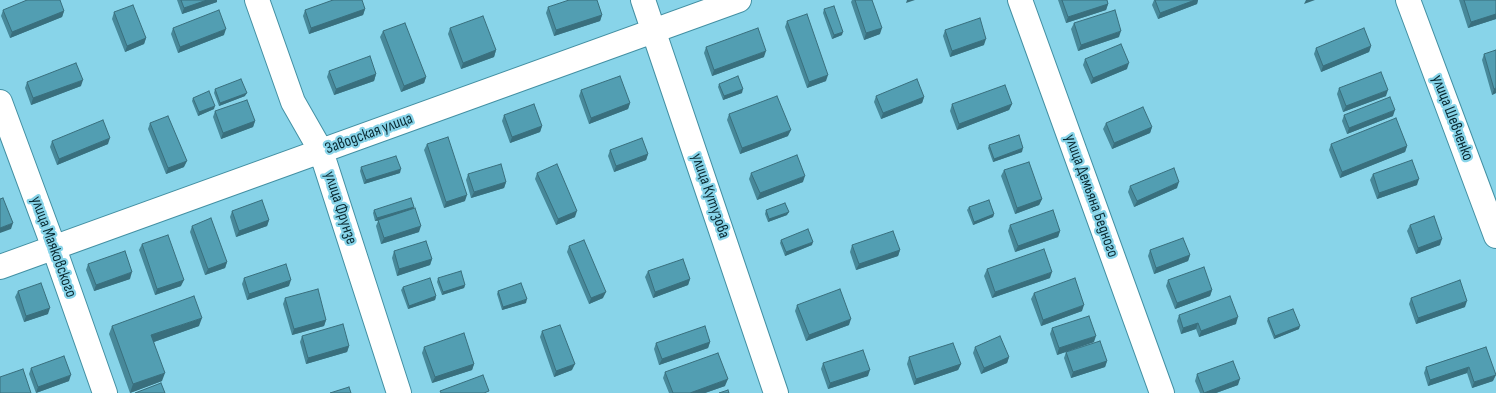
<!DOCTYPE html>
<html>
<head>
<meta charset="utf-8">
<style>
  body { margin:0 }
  canvas { display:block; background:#88d4e9 }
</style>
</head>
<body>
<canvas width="1496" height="393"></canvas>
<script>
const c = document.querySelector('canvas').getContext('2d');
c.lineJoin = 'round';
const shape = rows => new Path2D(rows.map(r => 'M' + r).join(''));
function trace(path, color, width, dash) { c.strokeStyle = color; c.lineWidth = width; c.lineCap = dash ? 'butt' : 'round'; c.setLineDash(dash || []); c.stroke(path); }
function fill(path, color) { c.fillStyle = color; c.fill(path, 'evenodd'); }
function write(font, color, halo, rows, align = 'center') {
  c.font = font + ' "Sofia Sans Condensed",sans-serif'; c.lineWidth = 4.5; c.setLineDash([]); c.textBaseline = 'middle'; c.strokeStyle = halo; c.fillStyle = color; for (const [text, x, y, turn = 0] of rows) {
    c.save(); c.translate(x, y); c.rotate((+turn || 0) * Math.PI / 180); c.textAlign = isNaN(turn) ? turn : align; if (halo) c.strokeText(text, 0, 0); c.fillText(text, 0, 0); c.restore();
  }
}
const minor = shape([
  [257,0,293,102,321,151,399,393],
  [643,0,776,393],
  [1020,0,1162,393],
  [1408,0,1496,236],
  [0,102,54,248,105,393],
  [0,267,739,0]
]);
trace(minor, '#4390a3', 26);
trace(minor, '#fff', 24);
fill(shape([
  [177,0,217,0,217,2,182,14],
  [852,0,872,0,880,34,864,40,851,2],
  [1058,0,1107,0,1108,4,1106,10,1066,23],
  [1154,0,1198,0,1197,4,1158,19,1152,5],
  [1459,0,1496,0,1496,19,1468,28],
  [548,7,602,15,600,21,554,36,546,13],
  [365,9,363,15,309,34,303,16,305,10],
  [824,9,842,35,832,39,823,13],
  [3,10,64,11,62,17,10,38,1,16],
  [114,12,146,38,144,44,125,52,112,19],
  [787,21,826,81,807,88,785,27],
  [1074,23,1119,37,1078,51,1071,29],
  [173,28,224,35,178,53,171,34],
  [450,28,496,50,494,57,461,69,448,34],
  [945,30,984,45,950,57,943,36],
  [383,31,426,77,424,83,401,92,380,37],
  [1371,46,1369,52,1321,72,1314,54,1316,48],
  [706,47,764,57,712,76,704,53],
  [1484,54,1496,93,1492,95,1482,60],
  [1085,59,1127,69,1091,84,1083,65],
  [329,71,376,74,374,81,334,95,327,77],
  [27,82,81,86,31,105,25,88],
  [719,84,742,93,723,100,718,87],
  [1339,88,1386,96,1343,112,1337,94],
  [215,89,245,96,219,106,214,93],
  [581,90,630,103,628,109,589,124,579,96],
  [876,96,924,97,922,103,881,119,874,102],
  [193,98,214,109,198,116,192,101],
  [952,104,1012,104,1009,110,957,130,950,111],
  [215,111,255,121,253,127,221,139,213,117],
  [729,114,788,136,740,154,727,120],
  [504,115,542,126,540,132,510,143,502,121],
  [1344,115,1393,116,1347,134,1342,121],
  [150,123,184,167,166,174,148,129],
  [1106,123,1152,127,1150,133,1112,149,1103,129],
  [52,141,108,144,57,165,50,147],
  [427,144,465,201,444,208,424,150],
  [1331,144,1407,146,1405,152,1340,178,1329,150],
  [989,145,1022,152,993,162,988,148],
  [610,150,648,154,646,160,614,172,608,156],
  [361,167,400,173,364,184,360,171],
  [1004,170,1042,199,1039,205,1015,214,1001,176],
  [537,173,575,217,556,225,535,179],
  [751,173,803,182,757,200,749,179],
  [468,174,506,182,504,188,471,198,466,180],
  [1373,174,1417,185,1377,199,1370,180],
  [1130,186,1177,188,1134,207,1128,192],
  [414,207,413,209,419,232,381,244,376,226,378,221,375,221,373,213,374,210],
  [969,207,994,214,993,217,973,225,967,210],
  [766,210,787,215,768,222,765,214],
  [232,211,269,220,267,226,236,237,230,217],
  [1010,225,1060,231,1058,237,1015,252,1008,231],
  [1410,225,1440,245,1416,254,1407,231],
  [192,226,227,262,225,268,205,275,190,232],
  [781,240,812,245,785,256,780,243],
  [142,244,181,286,155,295,139,250],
  [852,245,900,250,898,256,856,270,850,252],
  [569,246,603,298,589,304,567,252],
  [1150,250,1190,255,1188,261,1154,274,1148,256],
  [394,251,432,259,430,265,397,276,392,258],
  [88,264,130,279,94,291,86,270],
  [987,269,1050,278,992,298,984,276],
  [648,271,690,279,688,285,653,298,645,277],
  [244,278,289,286,247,300,242,284],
  [438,278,465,285,464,288,442,295,437,282],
  [1168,280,1212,290,1210,296,1175,309,1166,286],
  [403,287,436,296,435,300,408,309,401,290],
  [18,291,48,314,24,322,15,297],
  [498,291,526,303,502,310,497,294],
  [1034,293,1082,311,1041,326,1031,299],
  [285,298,326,320,324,326,292,335,283,304],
  [1411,298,1465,307,1416,324,1409,304],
  [797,305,849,325,806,341,795,311],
  [1179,315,1236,324,1199,337,1196,329,1181,334,1177,321],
  [1268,318,1299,329,1274,339,1267,321],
  [112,326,199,326,154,342,162,381,130,393,109,334],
  [1052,328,1094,342,1057,355,1050,334],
  [542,331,572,370,554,377,540,337],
  [302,336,349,346,347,352,306,364,300,342],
  [710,342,708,348,659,365,654,349,656,343],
  [424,347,474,364,472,370,432,383,422,353],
  [975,347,1009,357,1007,363,981,374,973,353],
  [1486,347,1493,381,1472,388,1467,373,1428,386,1424,373,1426,367],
  [1066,352,1107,361,1105,367,1071,378,1064,358],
  [909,357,961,364,958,370,914,385,907,364],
  [823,363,868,376,828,389,821,369],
  [31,368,69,381,36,393,29,374],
  [665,372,725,386,705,393,669,393,663,378],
  [1197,374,1238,385,1216,393,1200,393,1195,381]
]), '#478899');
fill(shape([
  [207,0,217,0,217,2,182,14,184,8],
  [907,0,915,0,906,3],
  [1195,0,1198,0,1197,4,1158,19,1160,13],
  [1306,0,1315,0,1304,4],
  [1108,4,1106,10,1066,23,1068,17],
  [365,9,363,15,309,34,311,28],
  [64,11,62,17,10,38,12,32],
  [1496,14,1496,19,1468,28,1471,22],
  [602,15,600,21,554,36,556,30],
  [882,28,880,34,864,40,866,33],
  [226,29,224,35,178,53,180,47],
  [1121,31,1119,37,1078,51,1081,45],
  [843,32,842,35,832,39,834,35],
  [146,38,144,44,125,52,127,46],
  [986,39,984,45,950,57,952,51],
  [1371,46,1369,52,1321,72,1323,66],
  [496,50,494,57,461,69,463,63],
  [766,51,764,57,712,76,714,70],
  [1129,63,1127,69,1091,84,1093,78],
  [376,74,374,81,334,95,336,89],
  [828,75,826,81,807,88,809,82],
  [426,77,424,83,401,92,404,86],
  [83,80,81,86,31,105,33,98],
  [1496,88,1496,93,1492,95,1494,89],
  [743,89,742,93,723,100,724,96],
  [1388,90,1386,96,1343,112,1346,106],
  [247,93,245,96,219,106,220,103],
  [924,97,922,103,881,119,883,113],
  [630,103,628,109,589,124,591,118],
  [1012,104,1009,110,957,130,959,124],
  [215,106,214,109,198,116,199,112],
  [1395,110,1393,116,1347,134,1349,128],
  [255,121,253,127,221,139,223,133],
  [542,126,540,132,510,143,512,137],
  [1152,127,1150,133,1112,149,1114,143],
  [791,130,788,136,740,154,742,148],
  [110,138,108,144,57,165,59,159],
  [1407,146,1405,152,1340,178,1342,172],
  [1023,148,1022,152,993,162,994,159],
  [648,154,646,160,614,172,616,166],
  [187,161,184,167,166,174,168,168],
  [401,169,400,173,364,184,366,180],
  [805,176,803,182,757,200,760,193],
  [1419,179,1417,185,1377,199,1379,193],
  [506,182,504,188,471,198,474,192],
  [1179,182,1177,188,1134,207,1137,201],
  [467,195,465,201,444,208,446,202],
  [1042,199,1039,205,1015,214,1017,208],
  [414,207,412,210,375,221,377,218],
  [577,211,575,217,556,225,558,219],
  [789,212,787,215,768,222,769,219],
  [994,214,993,217,973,225,974,222],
  [269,220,267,226,236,237,239,231],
  [13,223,11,229,0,233,0,228],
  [421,226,419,232,381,244,384,238],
  [1060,231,1058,237,1015,252,1018,246],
  [1442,239,1440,245,1416,254,1418,248],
  [813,242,812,245,785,256,786,252],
  [900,250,898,256,856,270,859,264],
  [1190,255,1188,261,1154,274,1156,268],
  [432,259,430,265,397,276,399,269],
  [227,262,225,268,205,275,208,269],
  [132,272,130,279,94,291,96,285],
  [1052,272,1050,278,992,298,995,292],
  [690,279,688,285,653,298,655,292],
  [184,280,181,286,155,295,157,289],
  [291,280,289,286,247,300,249,294],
  [465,285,464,288,442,295,443,292],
  [1212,290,1210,296,1175,309,1177,303],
  [606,292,603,298,589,304,591,298],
  [436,296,435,300,408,309,409,306],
  [527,299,526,303,502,310,503,307],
  [1467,301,1465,307,1416,324,1418,318],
  [1084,305,1082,311,1041,326,1043,320],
  [50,308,48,314,24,322,26,316],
  [1238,317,1236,324,1199,337,1201,331],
  [202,318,199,326,148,344,151,335],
  [851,319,849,325,806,341,809,335],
  [326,320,324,326,292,335,294,329],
  [1198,323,1196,329,1181,334,1183,328],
  [1300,326,1299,329,1274,339,1275,336],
  [1096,336,1094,342,1057,355,1059,348],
  [710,342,708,348,659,365,662,359],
  [349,346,347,352,306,364,308,358],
  [1009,357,1007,363,981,374,984,368],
  [1107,361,1105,367,1071,378,1073,372],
  [474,364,472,370,432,383,435,377],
  [575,364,572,370,554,377,556,371],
  [961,364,958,370,914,385,916,379],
  [1469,367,1467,373,1428,386,1430,380],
  [870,370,868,376,828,389,830,383],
  [165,373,162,381,130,393,133,384],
  [71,375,69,381,36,393,38,387],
  [1496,375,1493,381,1472,388,1474,382],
  [728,379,725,386,705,393,690,393],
  [1240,379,1238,385,1216,393,1204,393]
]), '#396f7d');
const building = shape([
  [27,0,60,0,64,11,12,32,3,10,27,0],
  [181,0,207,0,184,8,181,0],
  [333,0,362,0,365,9,311,28,305,10,333,0],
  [569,0,597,0,602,15,556,30,548,7,569,0],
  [855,0,872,0,882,28,866,33,855,0],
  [1062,0,1107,0,1108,4,1068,17,1062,0],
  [1155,0,1195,0,1160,13,1155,0],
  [1464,0,1496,0,1496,14,1471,22,1464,0],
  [133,5,146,38,127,46,114,12,133,5],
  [834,6,843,32,834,35,824,9,834,6],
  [219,10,226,29,180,47,173,28,219,10],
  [1115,10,1121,31,1081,45,1074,23,1115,10],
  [807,14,828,75,809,82,787,21,807,14],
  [483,16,496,50,463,63,450,28,483,16],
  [980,18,986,39,952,51,945,30,980,18],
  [405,23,426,77,404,86,383,31,405,23],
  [758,28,766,51,714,70,706,47,758,28],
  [1364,28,1371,46,1323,66,1316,48,1364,28],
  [1121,44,1129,63,1093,78,1085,59,1121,44],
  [1496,50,1496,88,1494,89,1484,54,1496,50],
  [370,56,376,74,336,89,329,71,370,56],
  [76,63,83,80,33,98,27,82,76,63],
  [1381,72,1388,90,1346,106,1339,88,1381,72],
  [620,76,630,103,591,118,581,90,620,76],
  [738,76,743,89,724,96,719,84,738,76],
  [241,79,247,93,220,103,215,89,241,79],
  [917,79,924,97,883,113,876,96,917,79],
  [1005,85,1012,104,959,124,952,104,1005,85],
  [209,91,215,106,199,112,193,98,209,91],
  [777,96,791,130,742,148,729,114,777,96],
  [1390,97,1395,110,1349,128,1344,115,1390,97],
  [247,100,255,121,223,133,215,111,247,100],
  [534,104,542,126,512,137,504,115,534,104],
  [1143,107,1152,127,1114,143,1106,123,1143,107],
  [168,116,187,161,168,168,150,123,168,116],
  [1396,118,1407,146,1342,172,1331,144,1396,118],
  [103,120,110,138,59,159,52,141,103,120],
  [1019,135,1023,148,994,159,989,145,1019,135],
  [448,137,467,195,446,202,427,144,448,137],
  [642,138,648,154,616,166,610,150,642,138],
  [797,155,805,176,760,193,751,173,797,155],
  [396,156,401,169,366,180,361,167,396,156],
  [1412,160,1419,179,1379,193,1373,174,1412,160],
  [1029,162,1042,199,1017,208,1004,170,1029,162],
  [501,164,506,182,474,192,468,174,501,164],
  [557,164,577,211,558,219,537,173,557,164],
  [1174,168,1179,182,1137,201,1130,186,1174,168],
  [3,198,13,223,0,228,0,199,3,198],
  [411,198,414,207,377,218,374,210,411,198],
  [262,200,269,220,239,231,232,211,262,200],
  [989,200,994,214,974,222,969,207,989,200],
  [785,203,789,212,769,219,766,210,785,203],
  [415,208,421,226,384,238,378,220,415,208],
  [1053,210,1060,231,1018,246,1010,225,1053,210],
  [1434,216,1442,239,1418,248,1410,225,1434,216],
  [211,218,227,262,208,269,192,226,211,218],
  [808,229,813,242,786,252,781,240,808,229],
  [893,231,900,250,859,264,852,245,893,231],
  [168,235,184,280,157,289,142,244,168,235],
  [1183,238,1190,255,1156,268,1150,250,1183,238],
  [584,240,606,292,591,298,569,246,584,240],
  [426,241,432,259,399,269,394,251,426,241],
  [1044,249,1052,272,995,292,987,269,1044,249],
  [125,251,132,272,96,285,88,264,125,251],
  [683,259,690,279,655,292,648,271,683,259],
  [286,264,291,280,249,294,244,278,286,264],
  [1204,267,1212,290,1177,303,1168,280,1204,267],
  [461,271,465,285,443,292,438,278,461,271],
  [430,278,436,296,409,306,403,287,430,278],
  [1075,278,1084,305,1043,320,1034,293,1075,278],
  [1460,280,1467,301,1418,318,1411,298,1460,280],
  [41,283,50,308,26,316,18,291,41,283],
  [521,283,527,299,503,307,498,291,521,283],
  [318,289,326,320,294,329,285,298,318,289],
  [840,289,851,319,809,335,797,305,840,289],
  [194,296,202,318,151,335,165,373,133,384,112,326,194,296],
  [1230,296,1238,317,1201,331,1198,323,1183,328,1179,315,1230,296],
  [1293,309,1300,326,1275,336,1268,318,1293,309],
  [1089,316,1096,336,1059,348,1052,328,1089,316],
  [343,324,349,346,308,358,302,336,343,324],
  [560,325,575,364,556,371,542,331,560,325],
  [705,326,710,342,662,359,656,343,705,326],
  [464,333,474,364,435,377,424,347,464,333],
  [1000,336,1009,357,984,368,975,347,1000,336],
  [1100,341,1107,361,1073,372,1066,352,1100,341],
  [953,343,961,364,916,379,909,357,953,343],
  [1486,347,1496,375,1474,382,1469,367,1430,380,1426,367,1486,347],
  [863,350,870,370,830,383,823,363,863,350],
  [718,353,728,379,690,393,673,393,665,372,718,353],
  [64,356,71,375,38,387,31,368,64,356],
  [1233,361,1240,379,1204,393,1197,374,1233,361],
  [23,369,31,393,0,393,0,377,23,369],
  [483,375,489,391,484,393,441,393,440,391,483,375],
  [161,383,165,393,135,393,161,383],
  [349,387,351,393,330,393,349,387],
  [728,390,729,393,719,393,728,390]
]);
fill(building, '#529eb2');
trace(building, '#396f7d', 1);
write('16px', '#0a2b33', '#88d4e9', [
  ["улица Шевченко",1452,118,69],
  ["Заводская улица",369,134,-20],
  ["улица Кутузова",710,196,71],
  ["улица Демьяна Бедного",1091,196,70],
  ["улица Фрунзе",340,208,72],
  ["улица Маяковского",53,247,70]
]);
</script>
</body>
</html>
